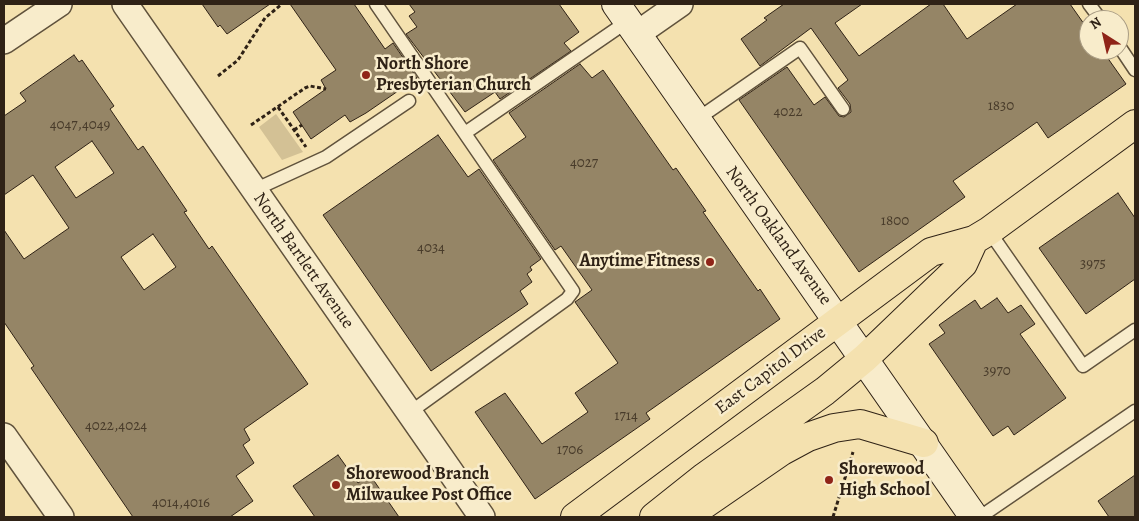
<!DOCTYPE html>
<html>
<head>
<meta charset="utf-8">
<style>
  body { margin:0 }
  #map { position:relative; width:1139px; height:521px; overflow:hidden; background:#f4e1af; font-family:Alegreya,serif }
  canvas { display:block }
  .frame { position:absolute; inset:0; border:5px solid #2f2216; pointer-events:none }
  .north { position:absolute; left:1079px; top:10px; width:50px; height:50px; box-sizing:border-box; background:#f8eccb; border:1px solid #a89b83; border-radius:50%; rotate:325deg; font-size:14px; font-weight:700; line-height:20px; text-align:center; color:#2f2216 }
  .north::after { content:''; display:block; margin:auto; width:18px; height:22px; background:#8f2418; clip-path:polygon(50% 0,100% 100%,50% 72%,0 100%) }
</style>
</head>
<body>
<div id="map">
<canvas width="1139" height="521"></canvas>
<div class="frame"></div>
<div class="north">N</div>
</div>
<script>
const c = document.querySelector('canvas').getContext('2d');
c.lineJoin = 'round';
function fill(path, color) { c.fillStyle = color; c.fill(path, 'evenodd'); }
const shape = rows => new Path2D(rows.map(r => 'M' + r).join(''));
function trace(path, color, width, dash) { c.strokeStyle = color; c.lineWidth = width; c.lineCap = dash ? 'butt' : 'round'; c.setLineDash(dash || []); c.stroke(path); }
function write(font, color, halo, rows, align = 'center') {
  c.font = font + ' Alegreya,serif'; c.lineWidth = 5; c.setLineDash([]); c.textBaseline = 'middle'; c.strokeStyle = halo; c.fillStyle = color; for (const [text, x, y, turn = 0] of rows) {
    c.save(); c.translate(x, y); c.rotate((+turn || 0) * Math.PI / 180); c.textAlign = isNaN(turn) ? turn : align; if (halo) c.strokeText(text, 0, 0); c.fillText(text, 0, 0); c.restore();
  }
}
fill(shape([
  [276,114,303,152,282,160,259,127]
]), '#d3c195');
const building = shape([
  [202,4,270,4,227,34,220,25,218,27,202,4],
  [290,4,354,4,385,49,393,43,417,78,366,113,350,122,345,115,311,139,293,112,326,89,321,80,336,70,290,4],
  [409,4,559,4,579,32,564,43,571,51,500,99,495,92,465,112,406,34,417,27,409,16,415,12,409,4],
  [784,4,862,4,835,23,859,56,931,4,943,4,967,39,1017,4,1070,4,1089,31,1089,50,1102,50,1126,84,1048,138,1037,122,953,181,965,197,859,272,739,100,787,67,814,105,825,97,839,116,844,117,851,112,850,104,838,88,848,80,811,28,760,66,741,39,767,20,764,18,784,4],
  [74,55,79,62,82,60,114,106,110,109,138,150,143,146,187,211,184,212,209,249,212,246,308,384,244,429,250,440,243,445,254,463,236,476,253,501,230,517,133,517,31,368,34,366,4,322,4,230,24,259,69,228,33,175,4,195,4,116,26,101,20,93,74,55],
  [92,141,114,173,76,198,55,167,92,141],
  [153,234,176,267,144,290,121,257,153,234],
  [580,64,592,78,603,70,673,170,676,168,706,211,703,212,758,291,760,289,780,319,646,413,650,419,535,499,475,412,505,393,542,444,588,412,575,393,618,363,575,302,592,290,561,246,555,250,493,160,526,137,509,113,580,64],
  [438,135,468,177,479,169,541,259,530,267,532,270,527,274,532,282,520,291,528,304,431,371,323,215,438,135],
  [1118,193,1135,218,1135,279,1086,314,1039,248,1118,193],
  [997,298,1008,313,1021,305,1035,324,1020,334,1066,398,1014,435,1008,426,993,436,929,344,945,333,939,325,975,300,981,309,997,298],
  [338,455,358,483,370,475,399,517,315,517,293,486,338,455],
  [1135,475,1135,517,1109,517,1098,501,1135,475]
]);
fill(building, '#958566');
trace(building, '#2f2216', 1);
const lane = shape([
  [376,4,573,291,567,299,409,413],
  [1089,4,1101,20],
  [1119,46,1135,70],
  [696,120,800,48,843,109],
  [465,133,628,21],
  [254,190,326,157,409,101],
  [989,231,1083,366,1135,330],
  [980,517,1135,411]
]);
const street = shape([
  [125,4,482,517],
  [637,34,680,4],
  [4,41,59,4],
  [4,436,61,517]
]);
const secondary = shape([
  [616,4,974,517]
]);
const primary = shape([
  [575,517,931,252,974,240,989,231,1135,124],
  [654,517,703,478,825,391,865,358,963,264,974,240],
  [686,517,782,451,808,437,834,428,860,424,924,443]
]);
trace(lane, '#60523c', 15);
trace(street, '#60523c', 28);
trace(secondary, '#2f2216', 30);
trace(primary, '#2f2216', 30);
trace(shape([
  [218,76,238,60,265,18,282,4],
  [278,107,306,147],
  [251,125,305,88,310,86,326,89],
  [294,130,302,125],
  [833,517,853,452]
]), '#2f2216', 3, [4, 2.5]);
trace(lane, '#f8eccb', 12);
trace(street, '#f8eccb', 25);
trace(secondary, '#f8eccb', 28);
trace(primary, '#f4e1af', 28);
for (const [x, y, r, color] of [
  [366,75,5,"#8f2418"],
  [710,262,5,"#8f2418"],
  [829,480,5,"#8f2418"],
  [336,485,5,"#8f2418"]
]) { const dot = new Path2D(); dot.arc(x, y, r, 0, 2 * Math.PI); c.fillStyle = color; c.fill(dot); trace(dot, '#f8eccb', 2); }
write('15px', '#483b2a', null, [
  ["1830",1001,106],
  ["4022",788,112],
  ["4047,4049",80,125],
  ["4027",584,163],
  ["1800",895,221],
  ["4034",431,248],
  ["3975",1093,264],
  ["3970",997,371],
  ["1714",626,416],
  ["4022,4024",116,426],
  ["1706",570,450],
  ["4014,4016",181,503]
]);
write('bold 18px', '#2f2216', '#f8eccb', [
  ["North Shore",376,65],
  ["Presbyterian Church",376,86],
  ["Anytime Fitness",700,262,"right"],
  ["Shorewood",839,470],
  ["High School",839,491],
  ["Shorewood Branch",346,475],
  ["Milwaukee Post Office",346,496]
], 'left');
write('18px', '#2f2216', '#f8eccb', [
  ["North Oakland Avenue",778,236,54],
  ["North Bartlett Avenue",303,261,55],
  ["East Capitol Drive",771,371,-37]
]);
</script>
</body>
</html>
